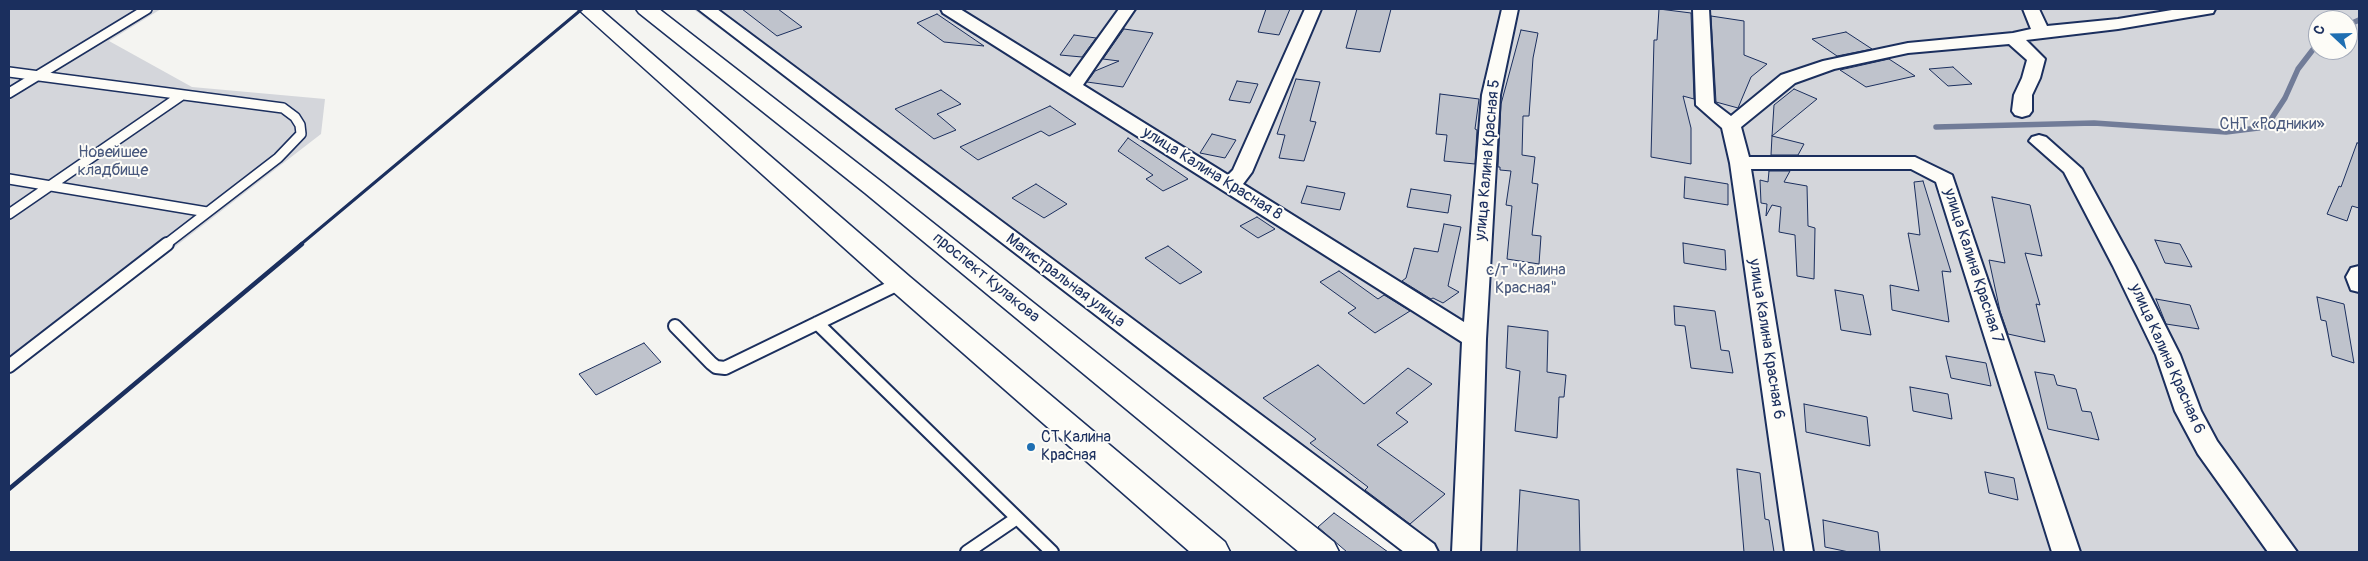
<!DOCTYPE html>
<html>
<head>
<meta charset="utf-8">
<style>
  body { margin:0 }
  #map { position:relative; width:2368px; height:561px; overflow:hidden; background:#f4f4f1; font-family:Pangolin,sans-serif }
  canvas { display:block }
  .frame { position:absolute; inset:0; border:10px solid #1b2f5e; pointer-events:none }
  .north { position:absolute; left:2308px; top:10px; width:50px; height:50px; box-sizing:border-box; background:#fdfcf7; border:1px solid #a3aaba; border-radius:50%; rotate:291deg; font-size:14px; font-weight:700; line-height:20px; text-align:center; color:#1b2f5e }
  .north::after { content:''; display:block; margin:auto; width:18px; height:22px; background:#1f6fb2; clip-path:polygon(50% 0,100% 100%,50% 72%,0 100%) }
</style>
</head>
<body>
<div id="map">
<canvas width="2368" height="561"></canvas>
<div class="frame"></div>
<div class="north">С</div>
</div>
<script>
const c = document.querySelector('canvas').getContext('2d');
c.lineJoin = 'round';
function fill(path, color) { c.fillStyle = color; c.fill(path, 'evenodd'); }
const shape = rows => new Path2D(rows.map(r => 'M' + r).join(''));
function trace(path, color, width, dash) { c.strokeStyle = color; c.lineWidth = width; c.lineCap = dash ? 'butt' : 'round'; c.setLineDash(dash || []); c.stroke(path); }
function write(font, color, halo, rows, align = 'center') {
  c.font = font + ' Pangolin,sans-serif'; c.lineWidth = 4; c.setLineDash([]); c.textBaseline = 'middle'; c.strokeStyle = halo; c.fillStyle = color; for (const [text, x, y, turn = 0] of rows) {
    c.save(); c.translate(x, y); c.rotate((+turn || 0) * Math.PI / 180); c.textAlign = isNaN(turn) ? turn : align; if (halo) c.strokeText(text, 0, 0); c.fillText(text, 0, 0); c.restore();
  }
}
fill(shape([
  [9,9,161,9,109,41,192,87,325,99,321,134,9,375],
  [693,9,2359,9,2359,552,1434,552],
  [2318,20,2348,20,2348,50,2318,50]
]), '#d4d6db');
trace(shape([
  [2348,25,2359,20],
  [1936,127,2094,123,2226,132,2266,127,2285,98,2298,69,2318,43]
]), '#717c98', 5.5);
const building = shape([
  [742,9,778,9,802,27,777,36,742,9],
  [1266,9,1290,9,1279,35,1258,32,1266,9],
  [1357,9,1391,9,1380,52,1346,48,1357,9],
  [1659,9,1691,13,1694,99,1683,96,1691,128,1691,164,1651,157,1654,40,1657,40,1659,9],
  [937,14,984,46,944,42,917,23,937,14],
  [1711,16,1744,21,1744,55,1767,64,1751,77,1738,108,1716,102,1711,16],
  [1124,29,1153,33,1123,87,1087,82,1095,71,1119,61,1103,59,1124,29],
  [1521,30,1538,33,1533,58,1529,116,1523,116,1522,155,1535,157,1532,183,1538,184,1532,235,1541,236,1539,264,1507,259,1512,206,1506,205,1511,171,1500,170,1500,167,1498,167,1501,104,1521,30],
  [1846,32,1872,49,1837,56,1812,39,1846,32],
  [1074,35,1096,38,1082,57,1060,55,1074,35],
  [1889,59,1915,76,1866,87,1840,70,1889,59],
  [1953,67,1972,84,1948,86,1929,69,1953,67],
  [1296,79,1320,82,1310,121,1316,122,1304,161,1279,158,1285,135,1277,134,1296,79],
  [1237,81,1258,84,1250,103,1229,100,1237,81],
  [1794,89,1817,99,1772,136,1774,105,1794,89],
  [941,90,961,104,937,114,956,130,934,139,895,109,941,90],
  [1440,94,1479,99,1475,129,1477,130,1475,164,1444,161,1447,135,1436,134,1440,94],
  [1050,106,1076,124,1049,136,1041,131,978,160,960,147,1050,106],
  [1212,134,1236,140,1225,158,1200,153,1212,134],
  [1772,136,1804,144,1798,155,1771,155,1772,136],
  [1128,138,1188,179,1163,191,1146,179,1153,175,1118,151,1128,138],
  [2357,143,2359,143,2359,208,2352,206,2347,221,2327,214,2339,186,2341,187,2357,143],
  [1769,171,1790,171,1784,182,1807,186,1808,226,1815,228,1814,279,1797,276,1795,235,1779,232,1781,207,1772,205,1766,216,1767,204,1761,203,1760,180,1768,182,1769,171],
  [1685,177,1728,184,1728,205,1684,198,1685,177],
  [1923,181,1951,272,1942,271,1949,322,1892,310,1890,285,1919,291,1908,233,1920,235,1914,182,1923,181],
  [1036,184,1067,204,1044,218,1012,198,1036,184],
  [1307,186,1345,193,1340,210,1301,203,1307,186],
  [1411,189,1451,195,1448,213,1407,207,1411,189],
  [1992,197,2030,205,2042,256,2025,253,2040,305,2036,304,2045,342,2008,334,2000,311,1989,260,2005,263,1992,197],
  [1257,217,1275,229,1258,238,1240,226,1257,217],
  [1444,224,1461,227,1448,286,1459,292,1443,303,1433,298,1431,299,1402,281,1406,278,1414,248,1438,252,1444,224],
  [2155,240,2180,244,2192,267,2165,263,2155,240],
  [1683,243,1725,250,1726,270,1684,263,1683,243],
  [1168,246,1202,272,1180,284,1145,258,1168,246],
  [1339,271,1378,299,1384,295,1410,311,1375,333,1348,313,1356,308,1320,282,1339,271],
  [1835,290,1863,295,1871,335,1841,330,1835,290],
  [2317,297,2344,304,2354,363,2332,356,2326,321,2321,320,2317,297],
  [2156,299,2190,305,2199,329,2166,324,2156,299],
  [1674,306,1715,311,1721,350,1729,351,1733,373,1691,368,1685,326,1675,325,1674,306],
  [1508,326,1548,331,1547,372,1566,375,1564,397,1559,397,1557,438,1515,431,1520,371,1506,368,1508,326],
  [644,343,661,362,596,395,579,374,644,343],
  [1946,356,1986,363,1991,386,1951,378,1946,356],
  [1318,365,1364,404,1408,368,1432,384,1396,413,1408,422,1377,445,1445,494,1410,524,1365,490,1368,487,1310,443,1316,439,1263,398,1318,365],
  [2035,372,2054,375,2057,385,2076,389,2082,411,2091,412,2099,440,2048,429,2035,372],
  [1910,387,1948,394,1952,419,1913,411,1910,387],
  [1804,404,1867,417,1870,446,1806,432,1804,404],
  [1737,469,1760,473,1765,519,1769,520,1774,552,1744,552,1737,469],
  [1985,472,2014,478,2018,500,1989,493,1985,472],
  [1520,490,1579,500,1580,552,1517,552,1520,490],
  [1334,513,1388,552,1347,552,1318,527,1334,513],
  [1823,520,1878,532,1880,552,1849,552,1825,547,1823,520]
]);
fill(building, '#bfc3cc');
trace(building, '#1b2f5e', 1);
const serviceFar1 = shape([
  [9,72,283,108,295,117,300,125,301,134,278,158,165,245],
  [9,93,147,9],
  [9,179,207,212],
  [9,214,182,95]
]);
const service = shape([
  [817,323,1052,552],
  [675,326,711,363,716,367,725,368,900,283],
  [9,366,167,244],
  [967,552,1017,518]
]);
const minor = shape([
  [698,9,717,9,1434,544,1438,552,1404,552,698,9],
  [941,9,960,9,1070,77,1119,9,1135,9,1083,85,1228,175,1233,170,1305,9,1321,9,1252,172,1243,184,1464,322,1482,95,1502,9,1518,9,1500,95,1486,339,1480,552,1452,552,1462,342,943,13,941,9],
  [1693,9,1709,9,1714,103,1731,116,1781,75,1823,61,1908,43,2013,33,2031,29,2023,9,2039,9,2047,26,2118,19,2178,9,2215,9,2213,13,2207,14,2118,29,2026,40,2045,59,2040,78,2032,95,2032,111,2029,115,2022,117,2015,115,2012,111,2014,95,2022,78,2027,60,2009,44,1908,53,1834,69,1795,83,1741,127,1749,157,1915,157,1952,175,2080,552,2052,552,1936,182,1911,169,1751,169,1813,552,1785,552,1730,163,1722,128,1696,105,1693,9],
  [2039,135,2046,137,2082,169,2135,266,2180,355,2201,411,2217,441,2297,552,2268,552,2198,454,2175,411,2156,355,2113,266,2064,172,2029,141,2032,137,2039,135],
  [2359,266,2359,292,2351,290,2346,277,2351,268,2359,266]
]);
const primary = shape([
  [578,9,600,9,910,277,1225,542,1230,552,1190,552,890,289,578,9],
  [636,9,659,9,883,183,1334,542,1339,552,1299,552,865,193,639,13,636,9]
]);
trace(serviceFar1, '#1b2f5e', 12);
trace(service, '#1b2f5e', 16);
trace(minor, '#1b2f5e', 4);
trace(primary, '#1b2f5e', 3);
trace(serviceFar1, '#fdfcf7', 9);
trace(service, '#fdfcf7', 12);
fill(minor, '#fdfcf7');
fill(primary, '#fdfcf7');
trace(shape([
  [300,245,582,9]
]), '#1b2f5e', 3);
trace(shape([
  [9,489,302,244]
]), '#1b2f5e', 4.5);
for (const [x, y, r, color] of [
  [1031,447,5,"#1f6fb2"]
]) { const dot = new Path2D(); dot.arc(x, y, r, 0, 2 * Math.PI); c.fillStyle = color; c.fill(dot); trace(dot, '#fdfcf7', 2); }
write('16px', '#49597d', '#fdfcf7', [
  ["СНТ «Родники»",2272,125],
  ["Новейшее",113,153],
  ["кладбище",113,171],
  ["с/т \"Калина",1526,271],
  ["Красная\"",1526,289]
]);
write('16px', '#1b2f5e', '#fdfcf7', [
  ["улица Калина Красная 5",1488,160,-85],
  ["улица Калина Красная 8",1212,174,32],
  ["улица Калина Красная 7",1973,266,72],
  ["проспект Кулакова",986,278,39],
  ["Магистральная улица",1065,281,37],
  ["улица Калина Красная 6",1766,339,81],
  ["улица Калина Красная 6",2167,359,66]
]);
write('16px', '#1b2f5e', '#fdfcf7', [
  ["СТ Калина",1041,438],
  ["Красная",1041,456]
], 'left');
</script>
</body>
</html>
